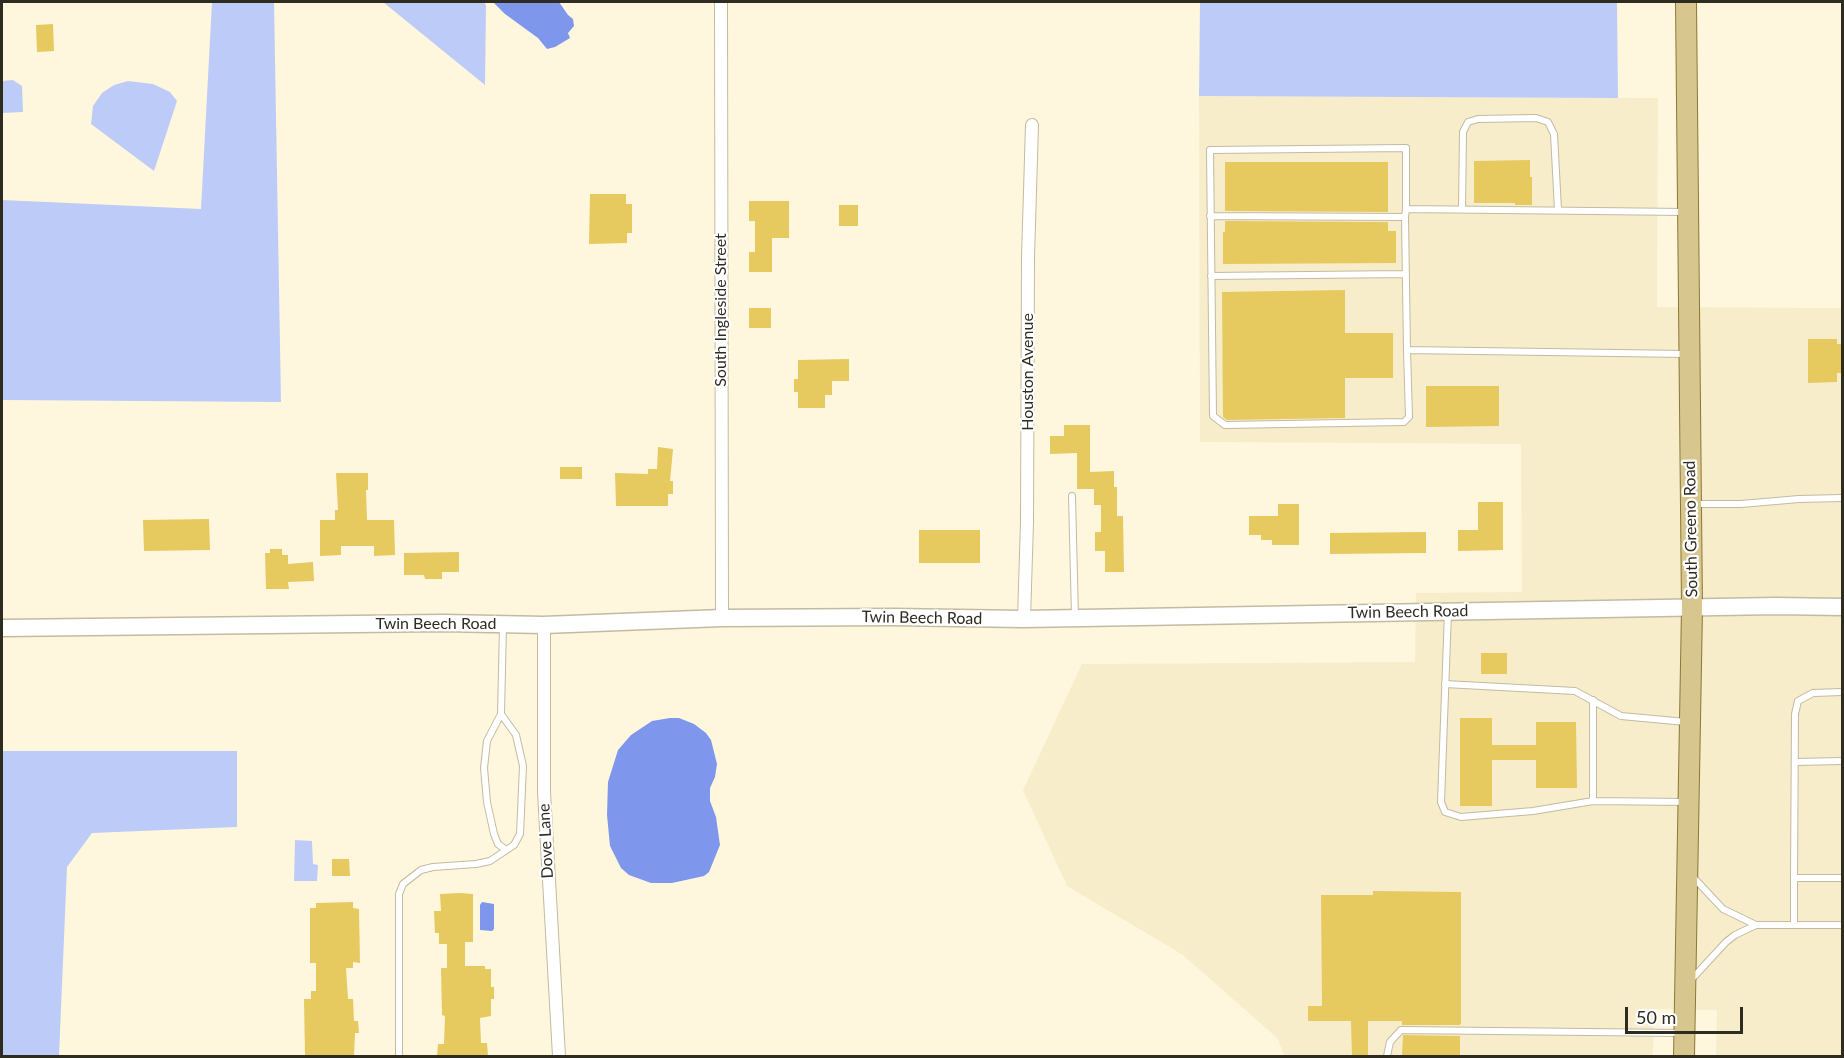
<!DOCTYPE html>
<html>
<head>
<meta charset="utf-8">
<style>
  body { margin:0 }
  #map { position:relative; width:1844px; height:1058px; overflow:hidden; background:#fff7dd; font-family:Lato,sans-serif }
  canvas { display:block }
  .frame { position:absolute; inset:0; border:3px solid #2e2b21; pointer-events:none }
  .scale { position:absolute; left:1625px; top:1007px; width:118px; height:27px; box-sizing:border-box; border:3px solid #2e2b21; border-top:0; padding-left:8px; font-size:18px; line-height:21px; white-space:nowrap; color:#2e2b21; -webkit-text-stroke:4px #fff; paint-order:stroke }
</style>
</head>
<body>
<div id="map">
<canvas width="1844" height="1058"></canvas>
<div class="frame"></div>
<div class="scale">50 m</div>
</div>
<script>
const c = document.querySelector('canvas').getContext('2d');
c.lineJoin = 'round';
function fill(path, color) { c.fillStyle = color; c.fill(path, 'evenodd'); }
const shape = rows => new Path2D(rows.map(r => 'M' + r).join(''));
function trace(path, color, width, dash) { c.strokeStyle = color; c.lineWidth = width; c.lineCap = dash ? 'butt' : 'round'; c.setLineDash(dash || []); c.stroke(path); }
function write(font, color, halo, rows, align = 'center') {
  c.font = font + ' Lato,sans-serif'; c.lineWidth = 4.5; c.setLineDash([]); c.textBaseline = 'middle'; c.strokeStyle = halo; c.fillStyle = color; for (const [text, x, y, turn = 0] of rows) {
    c.save(); c.translate(x, y); c.rotate((+turn || 0) * Math.PI / 180); c.textAlign = isNaN(turn) ? turn : align; if (halo) c.strokeText(text, 0, 0); c.fillText(text, 0, 0); c.restore();
  }
}
fill(shape([
  [1199,96,1658,98,1657,307,1842,308,1842,1056,1716,1056,1717,1010,1654,1009,1653,1056,1285,1056,1277,1038,1183,955,1067,886,1023,790,1082,664,1415,662,1416,593,1522,592,1521,444,1200,442]
]), '#f7edcb');
fill(shape([
  [212,2,274,2,281,402,2,400,2,200,201,209],
  [383,2,484,2,486,5,485,85],
  [1200,2,1617,2,1618,98,1199,96],
  [13,80,22,86,23,112,2,113,2,81],
  [128,81,153,84,170,92,177,101,154,171,91,124,93,106,102,93,114,85],
  [2,751,237,751,237,827,92,833,67,867,59,1056,2,1056],
  [295,840,312,841,313,864,318,865,317,881,294,881]
]), '#bdcbf8');
fill(shape([
  [493,2,559,2,568,15,573,19,574,26,568,33,570,38,555,47,547,49,538,38,505,14],
  [670,718,679,718,694,724,706,733,711,740,717,764,715,777,710,788,710,801,716,817,720,845,709,872,704,876,672,883,651,883,629,875,621,868,610,846,607,815,608,782,618,750,631,735,652,721],
  [482,902,494,904,494,929,492,931,480,930,480,905]
]), '#7e96ec');
fill(shape([
  [53,24,54,51,37,52,36,25],
  [1530,160,1530,177,1532,177,1532,205,1515,205,1515,203,1474,203,1474,161],
  [1225,162,1388,162,1388,212,1225,211],
  [590,194,626,194,626,204,632,204,632,233,627,233,627,243,589,244],
  [749,201,789,201,789,238,772,238,772,272,749,272,749,252,755,252,755,221,749,221],
  [839,205,858,205,858,226,839,226],
  [1225,221,1388,222,1388,231,1396,231,1396,263,1223,264,1223,232,1225,232],
  [1345,290,1345,333,1393,333,1393,378,1345,378,1345,418,1227,420,1223,417,1222,292],
  [749,308,771,308,771,328,749,328],
  [1808,339,1837,339,1837,344,1842,344,1842,373,1837,373,1837,382,1808,383],
  [849,359,849,381,832,381,832,395,825,395,825,408,798,408,798,392,794,392,794,379,798,379,798,360],
  [1426,386,1499,386,1499,426,1426,427],
  [1064,425,1090,425,1090,472,1114,471,1114,487,1117,487,1117,516,1123,516,1124,572,1105,572,1105,551,1095,551,1095,532,1101,532,1101,505,1094,505,1094,489,1077,489,1077,453,1050,454,1050,436,1064,436],
  [658,447,673,449,670,481,673,481,673,494,668,494,668,506,616,506,615,473,648,474,648,469,657,469],
  [560,467,582,467,582,479,560,479],
  [336,473,368,473,368,490,366,490,367,520,394,520,395,555,374,556,374,546,341,546,341,555,320,556,320,520,335,520,335,510,338,510],
  [1478,502,1503,502,1503,550,1458,551,1458,530,1478,530],
  [1278,504,1299,504,1299,545,1272,545,1272,540,1261,540,1261,535,1249,535,1249,516,1278,516],
  [209,519,210,550,144,551,143,520],
  [919,530,980,530,980,563,919,563],
  [1426,532,1426,553,1330,554,1330,533],
  [270,549,282,549,282,555,288,555,288,564,313,562,314,581,288,582,289,589,266,589,265,553,270,553],
  [459,552,459,572,442,572,442,579,425,579,424,575,404,575,404,553],
  [1481,653,1507,653,1507,674,1481,674],
  [1460,718,1492,718,1492,745,1536,745,1536,722,1576,722,1577,788,1536,788,1536,760,1492,760,1492,806,1460,806],
  [332,859,349,859,350,876,332,876],
  [1373,891,1461,892,1461,1023,1460,1025,1402,1025,1402,1021,1368,1021,1368,1056,1352,1056,1351,1021,1308,1021,1308,1006,1322,1006,1321,895,1373,895],
  [460,893,473,894,473,942,465,942,465,966,485,966,485,969,491,969,491,987,494,987,494,999,491,999,491,1016,480,1018,481,1043,487,1043,488,1056,437,1056,438,1044,444,1044,445,1016,442,1015,441,968,447,968,447,944,439,944,439,933,435,933,434,911,441,911,440,894],
  [353,902,353,908,359,909,360,963,353,962,353,968,346,968,348,999,353,999,354,1021,358,1021,359,1033,355,1033,354,1055,305,1055,304,999,311,999,311,991,316,991,316,963,310,963,310,908,316,908,316,903],
  [1403,1035,1460,1036,1460,1056,1402,1056]
]), '#e6c95f');
const service = shape([
  [1406,209,1406,148,1210,150,1213,416,1225,425,1404,422,1409,417,1407,350],
  [1462,209,1463,132,1468,122,1478,119,1536,118,1548,122,1554,134,1558,210],
  [1210,216,1405,217],
  [1211,276,1406,274],
  [1686,354,1407,350,1405,217,1406,209,1686,212],
  [1072,496,1075,617],
  [1695,504,1741,504,1799,499,1842,498],
  [1448,612,1441,802,1445,812,1461,817,1533,811,1593,801,1685,802],
  [503,625,501,714,487,741,484,768,487,802,494,834,498,844,506,850],
  [1445,684,1575,691,1621,716,1686,722],
  [1842,692,1813,693,1798,701,1795,714,1794,878,1842,878],
  [1795,762,1842,761],
  [1593,801,1593,700],
  [1794,878,1794,925],
  [1756,925,1842,925],
  [1690,981,1726,942,1735,935,1756,925,1723,909,1693,877],
  [399,1056,399,894,403,884,421,870,433,867,476,864,490,861,514,845,520,834,523,766,516,735,501,714],
  [1387,1056,1390,1042,1401,1030,1682,1033]
]);
const minor = shape([
  [721,2,722,618],
  [1024,619,1027,522,1028,257,1032,125],
  [544,625,544,792,559,1056]
]);
const tertiary = shape([
  [2,628,443,623,544,625,722,618,893,617,1024,619,1776,606,1842,607]
]);
const primary = shape([
  [1684,1056,1692,608,1686,2]
]);
trace(service, '#c2bba2', 8);
trace(minor, '#c2bba2', 14);
trace(tertiary, '#c2bba2', 19);
trace(primary, '#8a7836', 22);
trace(service, '#fff', 6);
trace(minor, '#fff', 12);
trace(tertiary, '#fff', 16);
trace(primary, '#d7c78e', 20);
write('16px', '#2e2b21', '#fff', [
  ["South Ingleside Street",721,310,-90],
  ["Houston Avenue",1028,372,-90],
  ["South Greeno Road",1691,529,-91],
  ["Twin Beech Road",1408,612,-1],
  ["Twin Beech Road",922,618,1],
  ["Twin Beech Road",436,624],
  ["Dove Lane",546,841,-93]
]);
</script>
</body>
</html>
